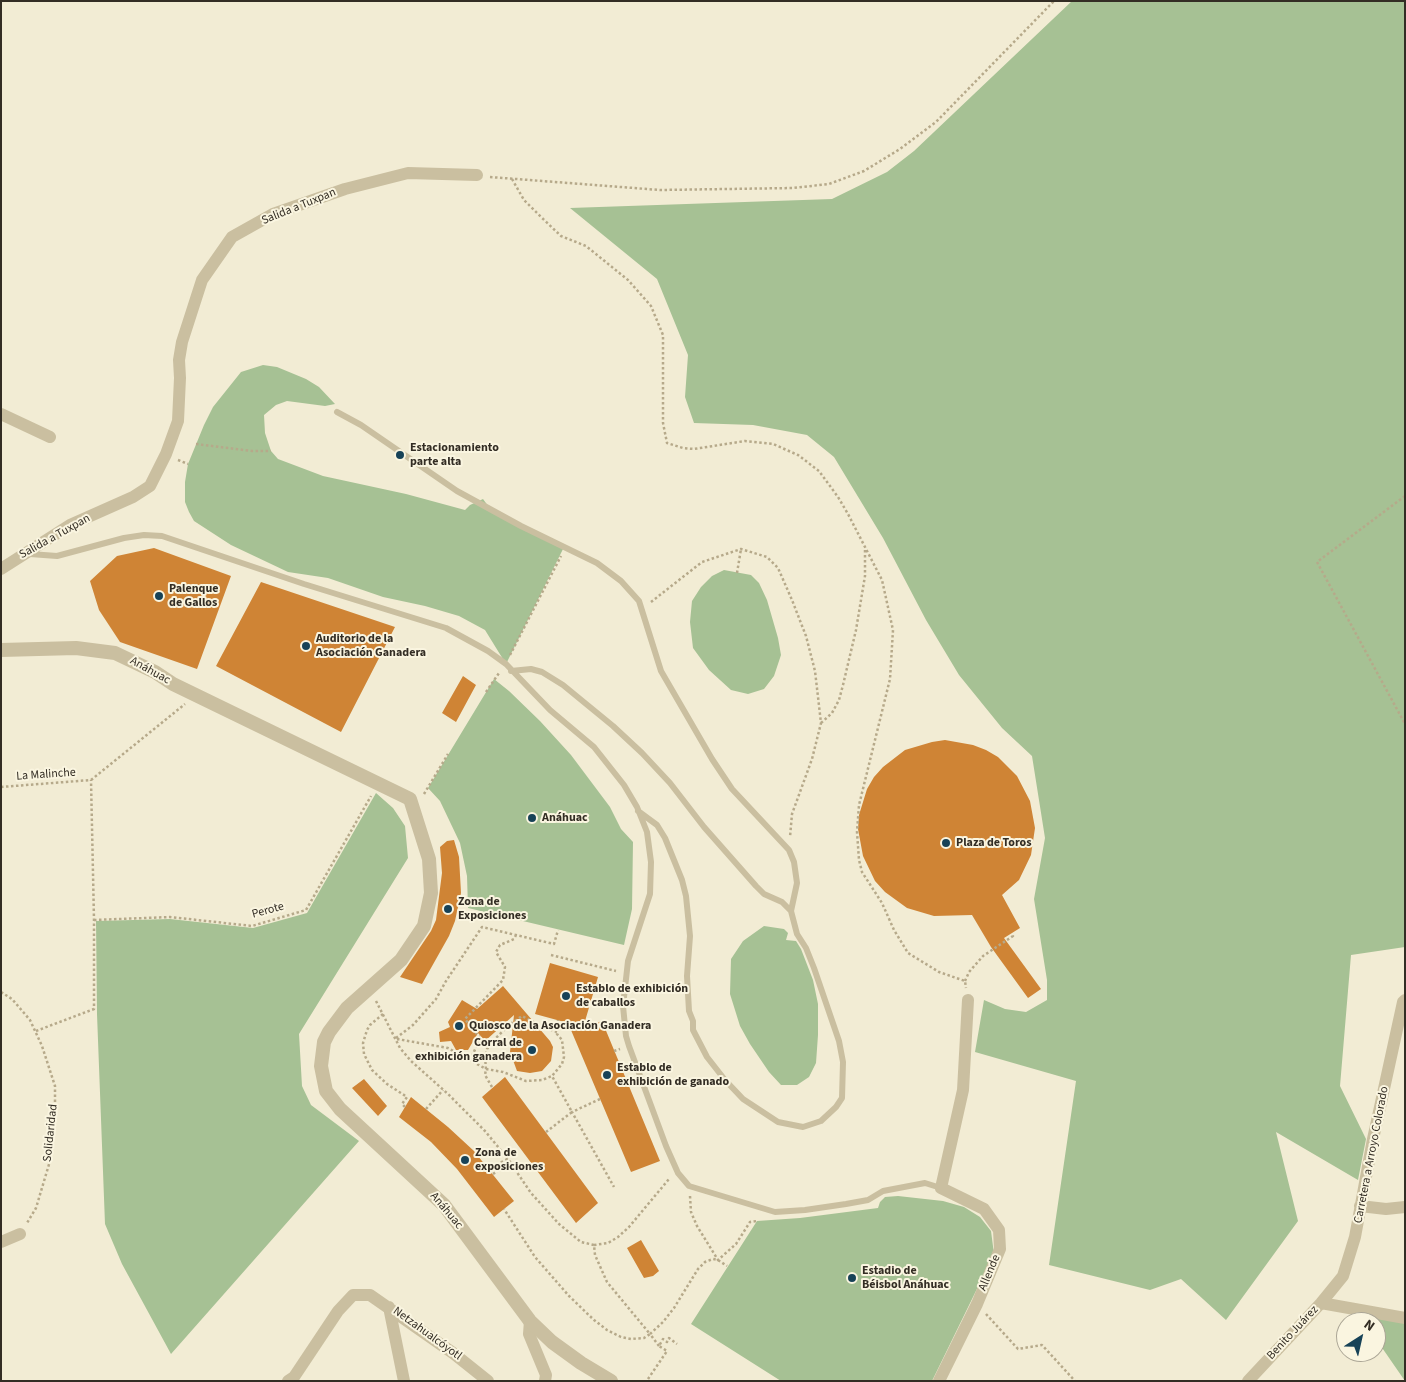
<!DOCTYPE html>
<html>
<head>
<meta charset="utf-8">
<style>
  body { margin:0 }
  #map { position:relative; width:1406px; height:1382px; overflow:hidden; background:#f2ecd4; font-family:"Source Sans 3",sans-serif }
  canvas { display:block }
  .frame { position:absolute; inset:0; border:2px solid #332d24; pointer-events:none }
  .north { position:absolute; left:1336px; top:1312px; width:50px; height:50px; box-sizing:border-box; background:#faf5e0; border:1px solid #aaa595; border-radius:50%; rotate:35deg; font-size:14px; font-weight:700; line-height:20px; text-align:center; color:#332d24 }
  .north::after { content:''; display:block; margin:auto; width:18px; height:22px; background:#174257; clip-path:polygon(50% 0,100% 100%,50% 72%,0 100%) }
</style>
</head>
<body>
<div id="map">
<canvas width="1406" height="1382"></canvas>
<div class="frame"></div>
<div class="north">N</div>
</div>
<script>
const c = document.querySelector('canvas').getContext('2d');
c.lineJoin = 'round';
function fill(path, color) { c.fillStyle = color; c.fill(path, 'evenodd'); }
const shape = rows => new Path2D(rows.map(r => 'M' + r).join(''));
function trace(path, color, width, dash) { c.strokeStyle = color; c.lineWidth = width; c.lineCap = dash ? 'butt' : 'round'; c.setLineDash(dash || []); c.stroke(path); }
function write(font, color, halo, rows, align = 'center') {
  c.font = font + ' "Source Sans 3",sans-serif'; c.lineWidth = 4; c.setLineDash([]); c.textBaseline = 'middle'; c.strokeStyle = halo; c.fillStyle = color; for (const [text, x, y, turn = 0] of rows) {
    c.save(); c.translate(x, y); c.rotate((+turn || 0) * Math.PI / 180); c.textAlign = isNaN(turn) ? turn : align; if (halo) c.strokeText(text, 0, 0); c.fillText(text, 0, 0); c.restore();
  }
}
fill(shape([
  [1072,1,1405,1,1405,947,1351,955,1340,1086,1366,1139,1358,1180,1276,1132,1298,1221,1226,1320,1181,1279,1150,1290,1049,1265,1076,1081,975,1052,984,1000,1005,1009,1026,1012,1047,1000,1047,980,1034,899,1045,838,1032,756,1002,728,959,675,926,620,883,538,834,457,807,435,753,425,694,423,685,397,688,355,657,279,570,208,832,199,887,172,914,151],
  [263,365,277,367,306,379,319,387,335,404,325,406,287,401,276,405,264,415,265,433,271,451,278,459,323,476,406,494,465,510,470,505,483,499,491,510,564,547,506,664,485,630,459,616,425,606,383,597,328,578,288,572,231,545,194,521,189,512,185,502,185,482,188,464,204,425,213,407,241,372],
  [724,570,751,575,759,583,767,600,778,638,781,655,774,676,764,689,748,694,731,690,709,670,693,648,690,622,692,601,701,587,712,576],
  [494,679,509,691,540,721,571,755,610,807,621,829,633,842,632,909,624,945,468,908,467,876,460,843,440,801,428,788],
  [376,793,393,808,405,826,408,858,299,1034,302,1086,311,1105,359,1141,171,1354,122,1264,105,1224,97,1014,96,921,170,919,253,928,307,913],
  [764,926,784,929,788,933,786,940,796,941,801,949,813,980,818,1004,818,1035,816,1063,809,1077,797,1085,781,1085,769,1072,750,1044,740,1026,730,994,731,959,743,941],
  [898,1196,943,1201,964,1207,980,1217,991,1231,994,1254,932,1381,781,1381,691,1324,757,1221,800,1218,878,1208,880,1202,885,1197],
  [1405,1312,1405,1381,1376,1339,1376,1322,1365,1322,1359,1314]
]), '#a6c194');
fill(shape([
  [154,548,231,576,197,669,120,642,99,610,90,581,117,556],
  [261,582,395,627,341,732,216,666],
  [463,676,476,685,456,722,442,713],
  [945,740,973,745,986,750,998,757,1017,776,1030,801,1035,828,1031,855,1019,880,1002,895,1020,928,1004,938,1041,989,1028,998,991,947,972,915,934,916,907,908,885,892,875,881,863,856,858,829,859,815,867,789,874,777,883,767,905,750,932,742],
  [454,840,459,857,461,893,455,921,449,936,422,984,400,977,431,931,436,920,442,873,440,847,447,841],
  [550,963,598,977,583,1028,602,1021,660,1161,631,1172,568,1023,535,1014],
  [503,986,550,1041,553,1047,551,1061,542,1071,530,1073,517,1071,510,1052,514,1015,485,1041,478,1033,468,1050,456,1050,451,1041,440,1042,439,1032,450,1027,448,1022,462,1000,477,1009],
  [505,1077,598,1203,576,1223,482,1097],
  [364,1079,387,1106,378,1116,352,1088],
  [411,1097,448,1127,474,1151,514,1201,494,1217,457,1169,431,1142,399,1117],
  [641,1240,659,1271,653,1276,644,1278,627,1248]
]), '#cf8435');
trace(shape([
  [490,177,660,190,793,188,829,184,864,171,900,149,936,122,1054,1],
  [512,179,524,200,541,217,561,236,586,246,628,280,651,306,663,335,663,423,667,443,683,448,694,449,745,441,773,444,798,455,819,471,838,497,848,514,882,580,893,630,890,679,859,805,857,832,859,860,862,872,882,903,894,930,908,953,939,972,965,981,966,988],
  [196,444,252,451,271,451],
  [178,460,188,464],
  [1405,496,1317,562,1405,724],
  [737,573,741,549],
  [651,602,702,562,741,549,767,557,778,568,792,600,806,636,815,671,821,723,812,759,792,814,790,837],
  [510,655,561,556],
  [486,692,499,673],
  [821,723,832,713,839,700,843,685,856,630,865,576,865,549],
  [91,780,185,704],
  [1,787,91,780],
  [424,794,448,754],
  [94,920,170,917,252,926,306,910,371,796],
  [551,955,616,971],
  [965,981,969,972,983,956,1013,936,1011,934],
  [1,992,12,999,30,1020,42,1046,55,1086,55,1112,50,1161,36,1208,27,1223],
  [376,1001,400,1048,411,1061,448,1094,485,1131,508,1159,531,1193,559,1224,581,1242,594,1245,595,1255,607,1282,650,1334,644,1338,631,1339,621,1337,607,1330,594,1320,569,1296,535,1257,504,1209],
  [383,1014,370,1025,367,1030,363,1043,364,1054,372,1070,387,1084,407,1097,402,1104,405,1107],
  [36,1031,94,1009,94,920,91,780],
  [396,1038,413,1025,436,999,446,981,482,927,554,944,558,930],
  [397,1039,448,1048,486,1069],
  [614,1051,620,1049],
  [470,1061,480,1038,465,1019,503,980,505,967,496,952,500,945,514,939,516,935],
  [486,1069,485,1057,487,1049,493,1041,509,1025,522,1016,543,1027,557,1032],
  [492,1087,485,1075,486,1069,503,1072,526,1081,542,1080,552,1076],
  [600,1099,572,1112,614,1187],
  [426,1109,443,1090],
  [546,1132,572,1112,552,1076,562,1064,564,1057,562,1040,557,1034,558,1020],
  [493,1174,499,1170,495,1165,508,1159],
  [690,1196,691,1212,697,1226,718,1260,736,1244,750,1222,757,1221],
  [594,1245,608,1243,618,1237,629,1227,669,1179],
  [986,1314,1018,1349,1042,1345,1075,1381],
  [659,1346,650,1334,663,1322,674,1308,698,1269,705,1262,713,1259,718,1260,727,1266],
  [648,1379,667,1351,659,1346,663,1339,667,1342,669,1338,677,1344]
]), '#b6a98a', 2.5, [2.5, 2.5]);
trace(shape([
  [337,412,361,425,457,491,521,526,597,563,621,581,639,601,661,671,712,759,732,789,789,850,794,862,797,883,791,911],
  [30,554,57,556,124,538,144,535,162,536,304,584,446,628,488,651,506,664,550,710,594,747,624,785,637,807,647,832,651,862,650,894,628,961,623,1006,626,1036,629,1046,666,1146,678,1173,689,1186,775,1212,805,1210,846,1204,868,1200,883,1191,925,1183,941,1188],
  [511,671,531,669,542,672,563,685,613,726,642,753,670,783,704,827,756,886,764,894,782,902,791,911,797,934,806,948,814,968,839,1041,843,1062,842,1098,836,1107,821,1121,803,1127,778,1122,743,1099,725,1080,707,1057,693,1030,693,1021,689,1011,687,976,690,936,686,896,682,880,665,838,657,825,638,811]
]), '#cabfa0', 6);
trace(shape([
  [1,414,50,437],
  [1,569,70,525,133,497,150,486,166,454,178,421,180,378,179,360,182,342,202,280,232,237,273,214,345,189,408,173,477,175],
  [1360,1206,1386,1209,1405,1207],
  [1,1242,20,1234],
  [1321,1303,1405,1318],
  [389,1307,404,1381],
  [530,1321,529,1334,546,1375,545,1381],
  [288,1381,294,1377,338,1311,353,1295,370,1295,453,1353,488,1381],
  [939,1381,977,1304,1000,1249,999,1230,984,1209,941,1188,963,1090,968,1000],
  [1248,1381,1321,1303,1343,1276,1355,1237,1373,1139,1403,1002,1405,1000]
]), '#cabfa0', 12);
trace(shape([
  [1,650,76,648,115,653,155,672,173,684,410,799,429,859,431,893,424,926,401,960,347,1008,329,1032,324,1042,321,1066,326,1091,340,1109,444,1205,530,1321,552,1342,581,1363,611,1381]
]), '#cabfa0', 14);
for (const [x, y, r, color] of [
  [400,455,5,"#174257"],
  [159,596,5,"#174257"],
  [306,646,5,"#174257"],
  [532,818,5,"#174257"],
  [946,843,5,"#174257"],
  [448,909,5,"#174257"],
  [566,996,5,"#174257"],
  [459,1026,5,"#174257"],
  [532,1050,5,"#174257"],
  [607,1075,5,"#174257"],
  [465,1160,5,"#174257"],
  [852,1278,5,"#174257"]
]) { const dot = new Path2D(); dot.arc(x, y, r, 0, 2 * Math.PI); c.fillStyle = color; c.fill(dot); trace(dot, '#faf5e0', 2); }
write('12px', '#332d24', '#faf5e0', [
  ["Salida a Tuxpan",299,207,-22],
  ["Salida a Tuxpan",55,537,-29],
  ["Anáhuac",150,671,29],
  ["La Malinche",46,775,-4],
  ["Perote",268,911,-15],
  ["Solidaridad",51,1133,-84],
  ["Carretera a Arroyo Colorado",1372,1155,-79],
  ["Anáhuac",446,1211,50],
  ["Allende",990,1273,-67],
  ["Benito Juárez",1293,1333,-47],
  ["Netzahualcóyotl",427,1334,36]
]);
write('bold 12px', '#332d24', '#faf5e0', [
  ["Estacionamiento",410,448],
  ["parte alta",410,462],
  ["Palenque",169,589],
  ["de Gallos",169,603],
  ["Auditorio de la",316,639],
  ["Asociación Ganadera",316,653],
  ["Anáhuac",542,818],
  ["Plaza de Toros",956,843],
  ["Zona de",458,902],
  ["Exposiciones",458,916],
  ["Establo de exhibición",576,989],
  ["de caballos",576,1003],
  ["Quiosco de la Asociación Ganadera",469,1026],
  ["Corral de",522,1043,"right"],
  ["exhibición ganadera",522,1057,"right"],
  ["Establo de",617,1068],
  ["exhibición de ganado",617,1082],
  ["Zona de",475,1153],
  ["exposiciones",475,1167],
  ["Estadio de",862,1271],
  ["Béisbol Anáhuac",862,1285]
], 'left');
</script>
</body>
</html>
